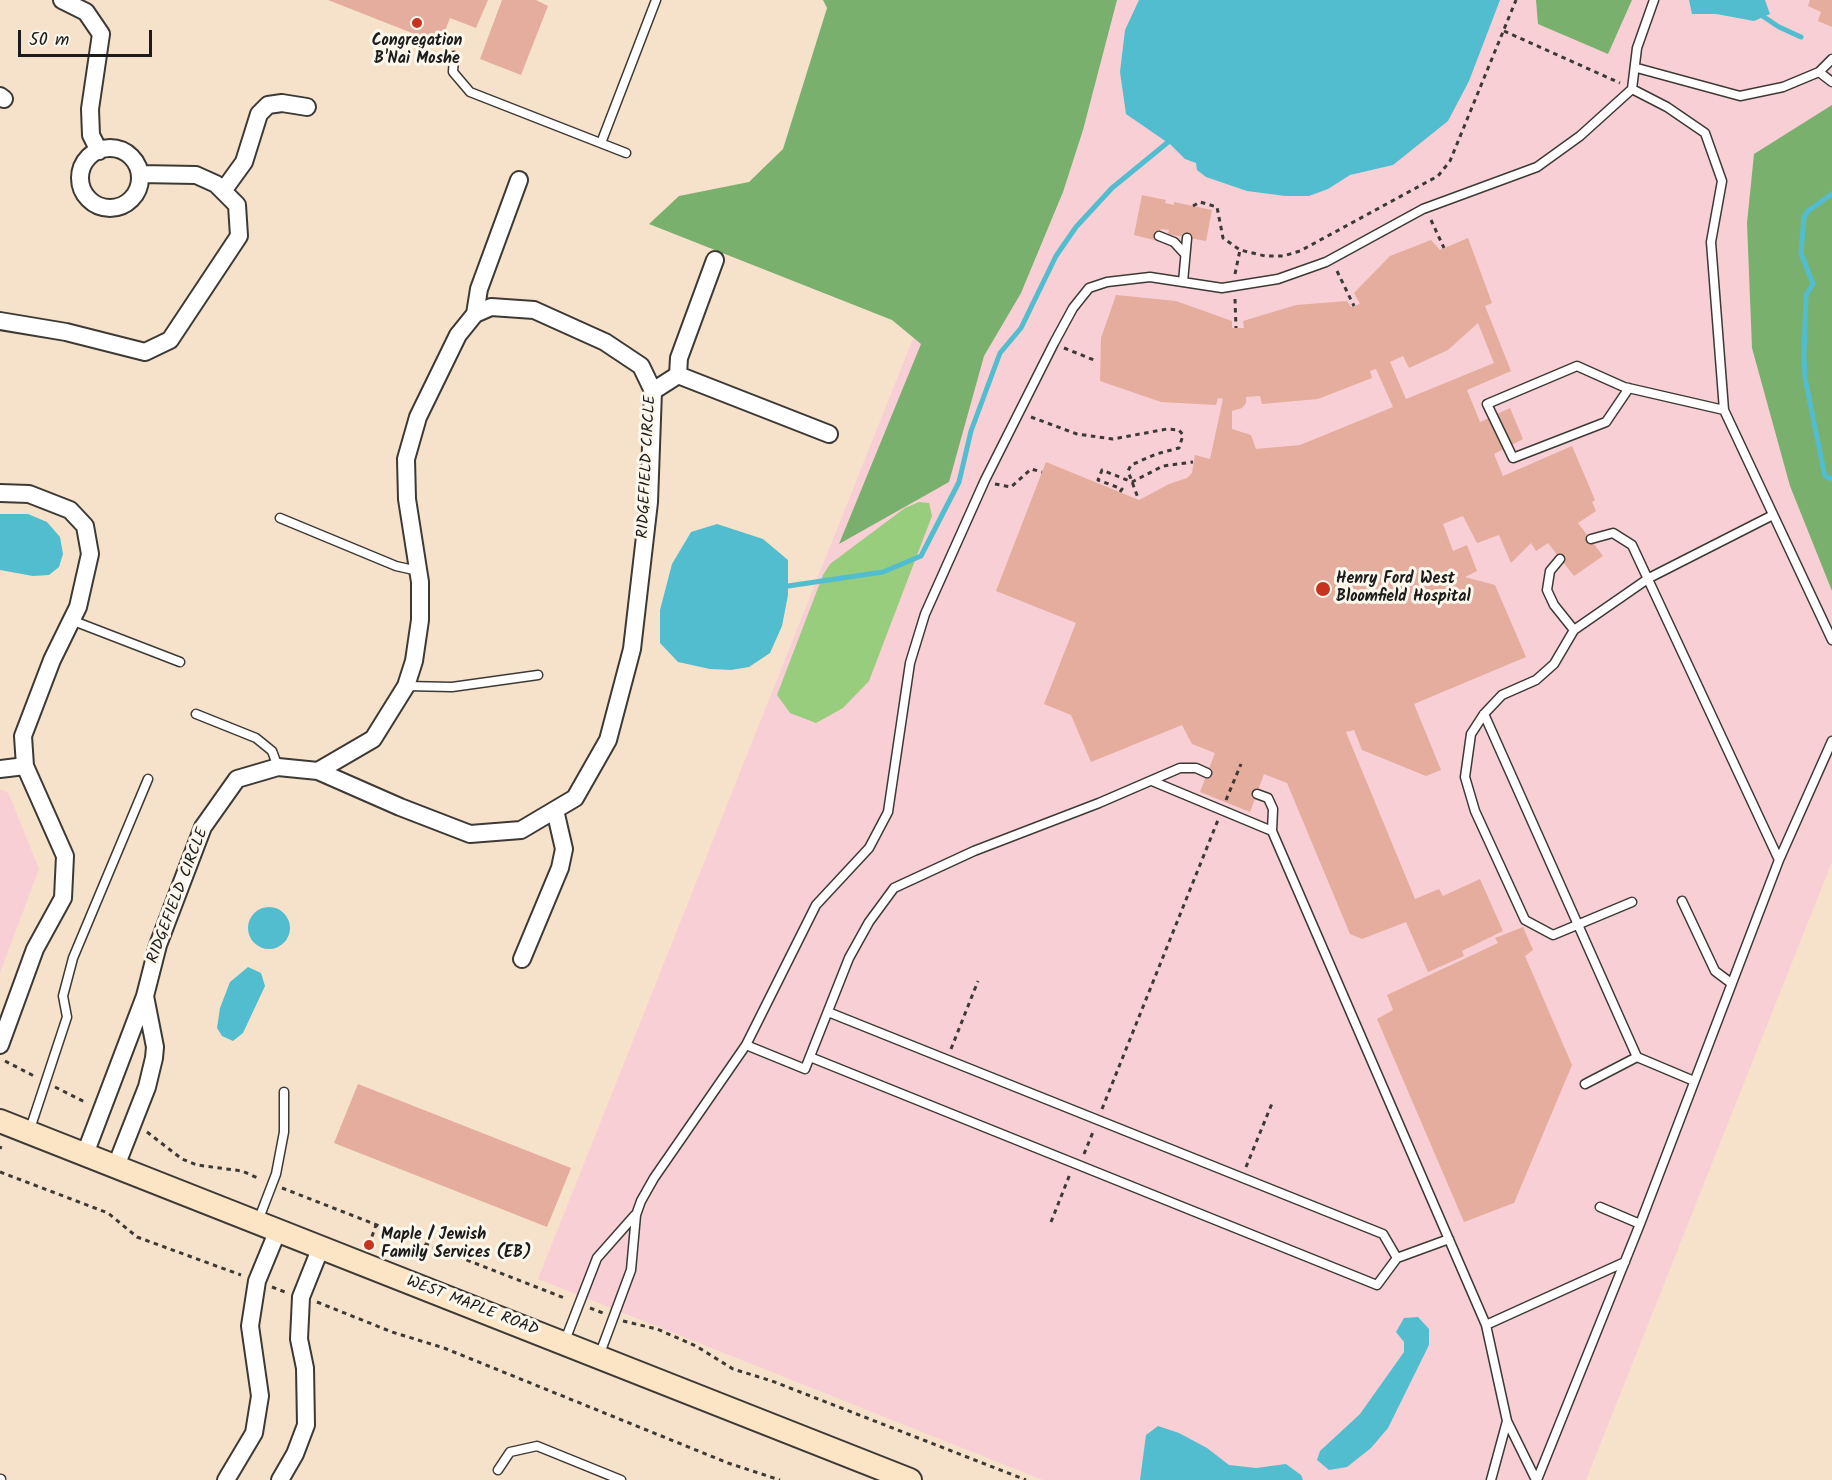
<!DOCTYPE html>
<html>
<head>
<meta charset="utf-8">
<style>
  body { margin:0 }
  #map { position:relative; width:1832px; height:1480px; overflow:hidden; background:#f6e2ca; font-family:Kalam,sans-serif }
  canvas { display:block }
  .scale { position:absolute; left:18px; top:30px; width:134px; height:27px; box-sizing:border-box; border:3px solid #1c1c1c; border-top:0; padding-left:8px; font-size:18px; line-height:21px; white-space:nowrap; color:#1c1c1c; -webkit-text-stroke:4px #fbf7ec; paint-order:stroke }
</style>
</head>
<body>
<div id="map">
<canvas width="1832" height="1480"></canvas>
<div class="scale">50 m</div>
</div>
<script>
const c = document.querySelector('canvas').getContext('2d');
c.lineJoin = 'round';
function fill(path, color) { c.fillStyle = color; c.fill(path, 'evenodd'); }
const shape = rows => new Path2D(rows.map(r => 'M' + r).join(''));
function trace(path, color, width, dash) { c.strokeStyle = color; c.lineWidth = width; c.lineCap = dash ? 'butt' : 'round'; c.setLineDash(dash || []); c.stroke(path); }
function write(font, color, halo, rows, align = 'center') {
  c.font = font + ' Kalam,sans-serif'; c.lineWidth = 6; c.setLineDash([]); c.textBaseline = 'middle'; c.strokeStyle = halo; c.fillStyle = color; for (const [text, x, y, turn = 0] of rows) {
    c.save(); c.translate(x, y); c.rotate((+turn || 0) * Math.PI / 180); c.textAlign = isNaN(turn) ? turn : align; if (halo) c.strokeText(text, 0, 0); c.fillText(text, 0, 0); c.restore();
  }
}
fill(shape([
  [1048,0,1832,0,1832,862,1586,1480,1043,1480,538,1279],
  [0,789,8,792,39,869,0,973]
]), '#f7cfd5');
fill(shape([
  [919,502,929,503,932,516,869,681,843,708,816,723,790,713,777,695,823,575,830,564,905,508]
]), '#98cd7e');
fill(shape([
  [823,0,1117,0,1083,130,1063,192,1021,293,984,356,949,482,839,544,921,344,892,320,649,224,679,196,749,182,783,149,827,8],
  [1536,0,1632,0,1608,54,1538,24],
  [1832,105,1832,591,1790,486,1752,348,1747,223,1754,154]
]), '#7ab06d');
fill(shape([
  [1139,0,1500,0,1469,81,1448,121,1393,165,1350,175,1328,189,1309,196,1285,196,1247,191,1206,177,1197,170,1196,163,1185,159,1171,145,1126,114,1120,72,1125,30],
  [1689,0,1765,0,1770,14,1754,21,1716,14,1692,14],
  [0,514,28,514,47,522,60,537,63,554,59,567,49,575,33,576,0,570],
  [717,524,763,539,788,560,788,595,782,626,770,653,749,667,731,670,710,669,678,662,660,643,660,610,672,564,691,532],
  '248 928a21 21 0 1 1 42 0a21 21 0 1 1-42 0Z',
  [248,967,261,973,265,986,243,1033,233,1041,222,1036,217,1028,220,1008,230,982],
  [1418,1317,1429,1329,1429,1345,1388,1428,1371,1448,1347,1467,1329,1470,1317,1460,1320,1451,1360,1414,1404,1352,1404,1342,1396,1332,1404,1318],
  [1158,1426,1179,1433,1207,1448,1229,1465,1256,1468,1286,1464,1301,1475,1303,1480,1140,1480,1146,1435]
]), '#52bdce');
trace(shape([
  [1758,13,1779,27,1801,37],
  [1832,194,1808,211,1804,217,1801,253,1813,284,1806,295,1804,355,1805,378,1824,472,1825,476,1832,479],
  [788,586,883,572,921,556,959,482,971,431,1000,353,1021,328,1056,256,1076,227,1112,188,1167,143]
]), '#52bdce', 5);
fill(shape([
  [328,0,488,0,476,28,450,18,440,44],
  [502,0,536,0,548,6,521,75,480,59],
  [1810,0,1832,0,1832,27,1818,21,1821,12,1808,6],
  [1142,195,1166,200,1165,203,1174,205,1174,202,1212,210,1206,241,1168,234,1169,230,1161,229,1158,241,1134,235],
  [1468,238,1492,303,1485,306,1511,371,1467,390,1480,422,1510,408,1523,439,1494,454,1503,476,1572,446,1595,500,1592,502,1596,511,1578,523,1603,556,1574,576,1548,543,1536,551,1531,543,1511,563,1499,535,1477,543,1463,516,1443,524,1453,551,1467,545,1477,571,1465,577,1495,585,1526,657,1414,704,1441,770,1426,776,1362,750,1354,730,1346,732,1415,899,1439,889,1443,896,1480,879,1503,931,1462,951,1464,956,1428,972,1406,922,1362,939,1350,934,1287,783,1264,774,1250,812,1200,792,1215,753,1192,744,1182,725,1091,762,1071,715,1044,704,1076,623,996,591,1046,462,1139,500,1169,484,1187,478,1192,473,1195,455,1210,459,1223,399,1218,398,1216,405,1161,402,1100,381,1101,338,1116,295,1176,301,1232,321,1232,328,1244,328,1243,321,1296,305,1347,301,1351,307,1360,304,1354,293,1390,256,1431,240,1440,250],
  [1478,323,1494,363,1406,399,1390,362,1403,356,1409,368,1448,350],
  [1376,369,1393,407,1300,445,1256,449,1251,435,1232,429,1232,411,1242,408,1246,403,1246,397,1260,396,1262,404,1318,399,1372,378,1370,371],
  [1523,927,1533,950,1525,956,1572,1065,1514,1203,1464,1222,1377,1019,1393,1010,1387,995,1498,943,1495,938],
  [358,1084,571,1168,547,1227,334,1143]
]), '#e5ad9e');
const service = shape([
  [454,56,453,72,470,92,626,153],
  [1637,68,1740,96,1783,87,1819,72,1832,59],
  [1819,72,1832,82],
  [1632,89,1637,48,1654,0],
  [601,143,656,0],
  [1159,236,1174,242,1185,254],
  [1183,282,1187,238],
  [1629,388,1606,422,1513,458,1487,404,1577,366,1624,387,1724,410],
  [280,518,396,566,418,571],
  [1560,559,1550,571,1547,590,1554,605,1574,630],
  [71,620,180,662],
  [406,686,452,687,538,675],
  [196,714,256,738,272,751,278,767],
  [1484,714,1637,1057,1694,1081],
  [1152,781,1272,831],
  [1257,794,1268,798,1273,809,1272,831,1486,1325,1507,1421,1536,1480],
  [1779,860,1832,741],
  [1682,901,1715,971,1731,983],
  [1632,902,1553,935,1525,920,1475,811,1465,777,1471,734,1484,714,1502,695,1536,680,1554,664,1574,630,1649,578,1773,515],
  [828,1012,1383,1234,1397,1258],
  [746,1045,805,1069,849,958,869,922,894,888,974,851,1099,803,1180,768,1196,768,1207,773],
  [810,1057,1377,1285,1397,1258,1449,1239],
  [1585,1084,1637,1057],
  [29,1132,67,1017,63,996,73,958,148,779],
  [1600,1207,1640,1224],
  [258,1221,276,1174,284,1132,284,1092],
  [1486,1325,1625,1262],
  [564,1343,597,1258,635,1215],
  [599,1356,631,1270,636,1215,641,1201,654,1178,746,1045,816,905,869,848,888,812,910,663,925,614,985,480,1054,343,1073,308,1089,288,1107,282,1150,277,1222,288,1278,279,1326,262,1423,209,1537,167,1580,136,1632,89,1667,107,1705,133,1722,181,1711,242,1724,410,1832,640],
  [498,1470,510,1452,537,1446,621,1480],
  [0,1480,1,1479],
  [1491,1480,1507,1421],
  [1537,1480,1640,1224,1779,860,1632,545,1613,533,1591,539]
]);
const minor = shape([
  [62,0,86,12,101,34,90,109,91,135,99,151],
  [0,96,4,99],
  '80 178a30 30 0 1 1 60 0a30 30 0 1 1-60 0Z',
  [223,191,244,162,259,114,268,105,282,103,307,107],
  [491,307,534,310,605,342,641,366,653,391,649,502,632,649,608,740,575,798,521,830,470,834,400,807,318,771,373,739,406,686,414,661,420,620,420,582,407,499,406,459,418,417,458,335,475,314,491,307],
  [475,314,479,289,519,180],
  [0,321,66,332,145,352,170,340,239,236,237,205,216,184,196,175,140,174],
  [678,375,679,358,715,260],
  [653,391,678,375,829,434],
  [0,493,29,494,70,510,85,526,90,554,78,607,52,660,23,736,25,766,65,856,63,898,35,949,0,1045],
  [0,769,25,766],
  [522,959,560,868,564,849,555,810],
  [85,1154,145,996,158,945,203,827,237,779,278,767,318,771],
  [116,1166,147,1087,154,1058,155,1047,145,996],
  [226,1480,254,1433,260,1396,250,1326,257,1281,278,1230],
  [280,1480,295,1454,306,1425,305,1368,299,1339,301,1297,321,1247]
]);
const secondary = shape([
  [0,1121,910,1480]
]);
trace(service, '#3d3a36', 11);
trace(minor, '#3d3a36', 20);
trace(secondary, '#3d3a36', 26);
trace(shape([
  [1504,31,1620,83],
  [1193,206,1200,202,1217,207,1223,238,1240,250,1265,256,1283,256,1300,251,1438,176,1450,161,1516,0],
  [1431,220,1444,248],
  [1337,271,1354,306],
  [1235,274,1240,250],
  [1235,299,1236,328],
  [1064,348,1094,360],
  [1031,417,1077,434,1113,439,1167,429,1179,430,1183,435,1179,448,1156,454,1131,465,1128,471,1138,498],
  [995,484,1011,487,1031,469,1042,472],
  [1120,492,1122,489,1098,480,1102,470,1132,482,1163,466,1193,462],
  [1226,800,1241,764],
  [951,1049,978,981],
  [5,1061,34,1076],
  [55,1087,87,1103],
  [1102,1109,1218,820],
  [147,1132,182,1159,197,1165,242,1171,260,1179],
  [0,1149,1,1146],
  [1084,1154,1093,1132],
  [1246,1167,1273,1101],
  [0,1172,108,1213,137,1237,241,1275],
  [282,1188,567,1299],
  [1051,1222,1070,1174],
  [369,1245,376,1225],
  [272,1287,285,1292],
  [317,1302,392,1332,444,1348,728,1463,780,1480],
  [590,1308,603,1313],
  [623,1321,657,1329,696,1346,733,1369,772,1381,1026,1480]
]), '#3d3a36', 3, [4.5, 4.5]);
trace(service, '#fff', 8);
trace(minor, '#fff', 16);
trace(secondary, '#fce5c4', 22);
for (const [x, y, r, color] of [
  [417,23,6,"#c8321e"],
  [1323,589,8,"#c8321e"],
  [369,1245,6,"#c8321e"]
]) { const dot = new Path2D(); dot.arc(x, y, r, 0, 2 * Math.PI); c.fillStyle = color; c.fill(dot); trace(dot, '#fbf7ec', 2); }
write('bold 16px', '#1c1c1c', '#fbf7ec', [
  ["Congregation",417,42,"center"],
  ["B'Nai Moshe",417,60,"center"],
  ["Henry Ford West",1336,580],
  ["Bloomfield Hospital",1336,598],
  ["Maple / Jewish",381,1236],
  ["Family Services (EB)",381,1254]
], 'left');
write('16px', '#1c1c1c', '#fbf7ec', [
  ["RIDGEFIELD CIRCLE",648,467,-87],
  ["RIDGEFIELD CIRCLE",179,896,-69],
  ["WEST MAPLE ROAD",472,1307,21]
]);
</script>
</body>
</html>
